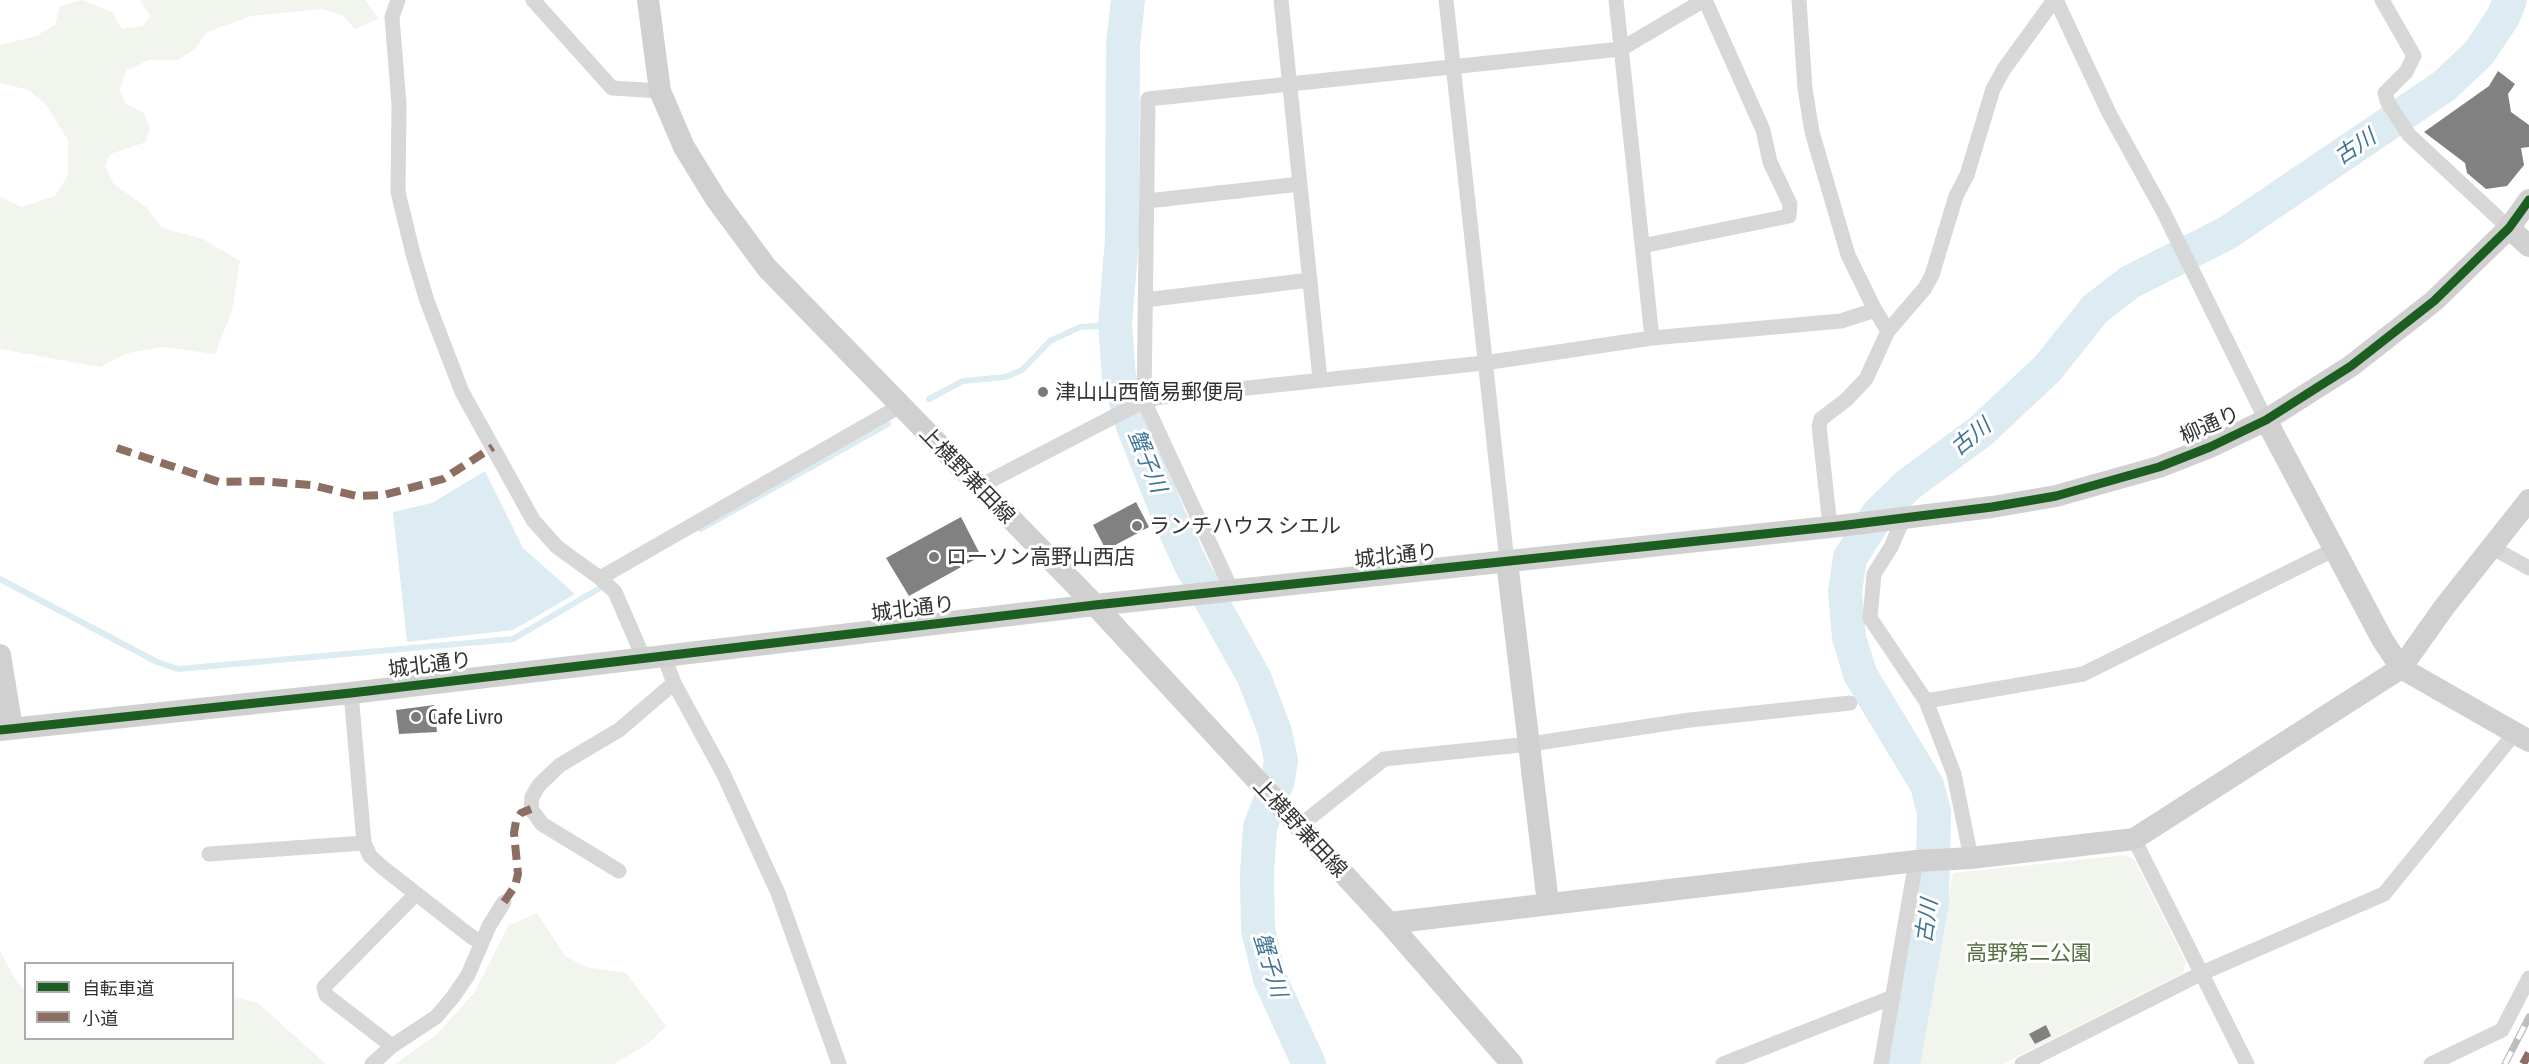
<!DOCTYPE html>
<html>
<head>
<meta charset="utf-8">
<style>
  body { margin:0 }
  #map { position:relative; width:2529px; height:1064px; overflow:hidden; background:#fff; font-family:"Asap Condensed","Noto Sans JP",sans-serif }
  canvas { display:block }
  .legend { position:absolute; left:24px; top:962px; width:210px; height:78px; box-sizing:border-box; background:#fff; border:2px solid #adadad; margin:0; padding:8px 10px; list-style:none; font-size:18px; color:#333 }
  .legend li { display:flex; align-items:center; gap:12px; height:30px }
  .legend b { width:30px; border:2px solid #adadad }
</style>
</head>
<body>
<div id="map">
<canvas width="2529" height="1064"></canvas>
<ul class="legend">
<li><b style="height:8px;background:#1b5e20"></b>自転車道</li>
<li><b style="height:8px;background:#8d6e63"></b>小道</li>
</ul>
</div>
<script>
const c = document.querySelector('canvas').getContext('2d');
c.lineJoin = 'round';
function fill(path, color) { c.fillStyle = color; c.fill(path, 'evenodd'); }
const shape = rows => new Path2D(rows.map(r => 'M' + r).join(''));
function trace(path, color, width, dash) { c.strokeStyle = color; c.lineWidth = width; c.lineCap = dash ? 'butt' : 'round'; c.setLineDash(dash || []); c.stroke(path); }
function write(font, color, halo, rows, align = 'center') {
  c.font = font + ' "Asap Condensed","Noto Sans JP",sans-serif'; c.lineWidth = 6; c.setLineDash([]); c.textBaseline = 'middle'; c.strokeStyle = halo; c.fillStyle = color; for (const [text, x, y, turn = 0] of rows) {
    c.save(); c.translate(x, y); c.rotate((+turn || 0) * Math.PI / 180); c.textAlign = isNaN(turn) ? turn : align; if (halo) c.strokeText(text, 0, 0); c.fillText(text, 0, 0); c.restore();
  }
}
fill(shape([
  [83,0,112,12,122,29,143,26,150,16,140,0,365,0,379,19,355,29,342,15,323,9,251,16,207,32,195,49,178,60,149,60,127,70,119,90,125,103,144,113,150,128,146,142,110,154,105,166,113,183,147,208,162,228,203,239,240,261,232,311,215,354,163,347,128,353,100,367,0,349,0,196,21,207,55,196,68,175,68,140,46,105,29,90,0,83,0,45,36,36,55,25,60,6],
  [2126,855,2134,859,2186,962,2183,973,2003,1064,1918,1064,1953,873],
  [537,913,565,956,586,967,626,973,666,1026,649,1043,614,1064,395,1064,436,1035,474,993,509,925],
  [0,951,14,977,25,991,26,1038,232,1038,233,997,258,1003,326,1064,0,1064]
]), '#f1f5ed');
fill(shape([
  [485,471,523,548,575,594,513,630,407,642,393,512,432,503]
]), '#ddebf3');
trace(shape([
  [929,399,963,381,1006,377,1022,370,1050,341,1080,327,1115,325],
  [701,529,888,424],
  [0,579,157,662,178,669,513,639,600,588]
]), '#ddebf3', 6);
trace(shape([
  [1128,0,1123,45,1122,239,1115,325,1119,377,1133,426,1167,512,1191,565,1254,677,1275,732,1281,760,1278,780,1260,827,1257,874,1258,930,1270,979,1309,1064],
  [1903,1064,1932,903,1934,812,1927,785,1860,674,1849,637,1845,592,1850,558,1878,514,1909,484,1981,431,2048,368,2095,309,2130,282,2227,233,2444,86,2479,53,2503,17,2510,0]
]), '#ddebf3', 34);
fill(shape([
  [2498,71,2515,84,2508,94,2511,112,2529,125,2529,147,2521,148,2524,165,2507,186,2486,189,2467,173,2465,163,2424,132,2489,86],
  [1136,502,1149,527,1106,550,1093,525],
  [961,517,981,556,909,596,886,558],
  [434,705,437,732,399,734,396,710],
  [2046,1025,2051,1036,2035,1044,2029,1034]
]), '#818181');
trace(shape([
  [398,0,392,17,399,104,398,192,413,254,427,301,462,392,533,520,557,547,600,578,900,406],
  [533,0,612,88,660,91],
  [1281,0,1320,379],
  [1446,0,1507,562],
  [1616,0,1652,338],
  [1799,0,1805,89,1812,132,1848,255,1875,310],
  [2056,0,2109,113,2163,211,2266,420],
  [2382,0,2414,56,2406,72,2385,93,2388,103,2409,135,2509,228],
  [1147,201,1300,184],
  [1642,246,1789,216,1790,204,1770,162,1763,130,1705,0],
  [1145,300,1310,280],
  [978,487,1144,401,1162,397,1484,363,1652,338,1841,321,1875,310,1888,331],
  [1904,517,1891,547,1874,574,1870,618,1926,701,1954,774,1971,858],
  [1830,526,1819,426,1821,419,1846,400,1866,379,1888,331,1925,288,1932,275,1956,196,1967,175,1993,89,2004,69,2054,0],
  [2491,547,2529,568],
  [600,578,615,592,644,659],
  [1233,593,1144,401,1148,99,1621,49,1704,0],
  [664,657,674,683,723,773,778,893,839,1064],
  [1926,701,2083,674,2333,550],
  [1298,827,1384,759,1530,744,1690,720,1850,703],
  [2134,839,2247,1064],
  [364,843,370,856,382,867,473,938,482,940],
  [209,854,364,843,351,693],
  [619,871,542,824,531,809,532,797,539,785,560,765,619,730,674,683],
  [392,1046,326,995,324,987,416,894],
  [372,1064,392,1046,436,1017,453,997,468,975,489,926,504,902],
  [1723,1064,1893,997],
  [1881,1064,1916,861],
  [2022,1064,2202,973,2384,894,2514,734],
  [2431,1064,2502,1030,2529,978]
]), '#d7d7d7', 15);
trace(shape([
  [648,0,660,91,684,147,716,199,767,268,1095,605,1389,923,1512,1064],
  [2509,228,2529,246],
  [2266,420,2382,639,2401,668,2529,741],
  [1507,562,1548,903],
  [0,655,12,728],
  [0,730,351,693,1095,605,1839,526,1992,507,2056,496,2159,467,2210,447,2266,420,2351,366,2434,301,2509,228,2529,200],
  [1389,923,1916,861,1971,858,2134,839,2401,668,2445,606,2529,500]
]), '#d0d0d0', 22);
const rail = shape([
  [2505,1064,2529,1017]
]);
trace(rail, '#bebebe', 7);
trace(rail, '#fff', 4.5, [14]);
trace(shape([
  [117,448,219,482,260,481,311,485,357,496,384,495,443,479,493,447],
  [504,902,515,886,518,874,514,833,516,821,521,813,531,809],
  [2523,1064,2529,1053]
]), '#8d6e63', 8, [15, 8]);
trace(shape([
  [0,730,351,693,1095,605,1839,526,1992,507,2056,496,2159,467,2210,447,2266,420,2351,366,2434,301,2509,228,2529,200]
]), '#1b5e20', 9);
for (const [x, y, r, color] of [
  [1043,392,6,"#7a7a7a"],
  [1137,526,6,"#7a7a7a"],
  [934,557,6,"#7a7a7a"],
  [416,717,6,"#7a7a7a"]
]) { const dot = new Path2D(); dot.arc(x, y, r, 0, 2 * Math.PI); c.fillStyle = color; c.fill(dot); trace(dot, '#fff', 2); }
write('21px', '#333', '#fff', [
  ["津山山西簡易郵便局",1055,392],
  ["ランチハウス シエル",1149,526],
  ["ローソン高野山西店",946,557],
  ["Cafe Livro",428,717]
], 'left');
write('21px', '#333', '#fff', [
  ["柳通り",2210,425,-24],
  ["上横野兼田線",967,475,46],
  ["城北通り",1396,556,-6],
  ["城北通り",913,609,-7],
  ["城北通り",430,665,-7],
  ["上横野兼田線",1300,828,47]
]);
write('21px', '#56703f', '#fff', [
  ["高野第二公園",2029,953]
]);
write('italic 22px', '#3f7597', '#fff', [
  ["古川",2355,147,-34],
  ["古川",1971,437,-39],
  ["蟹子川",1147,461,68],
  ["古川",1927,921,-82],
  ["蟹子川",1270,965,73]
]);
</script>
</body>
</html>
